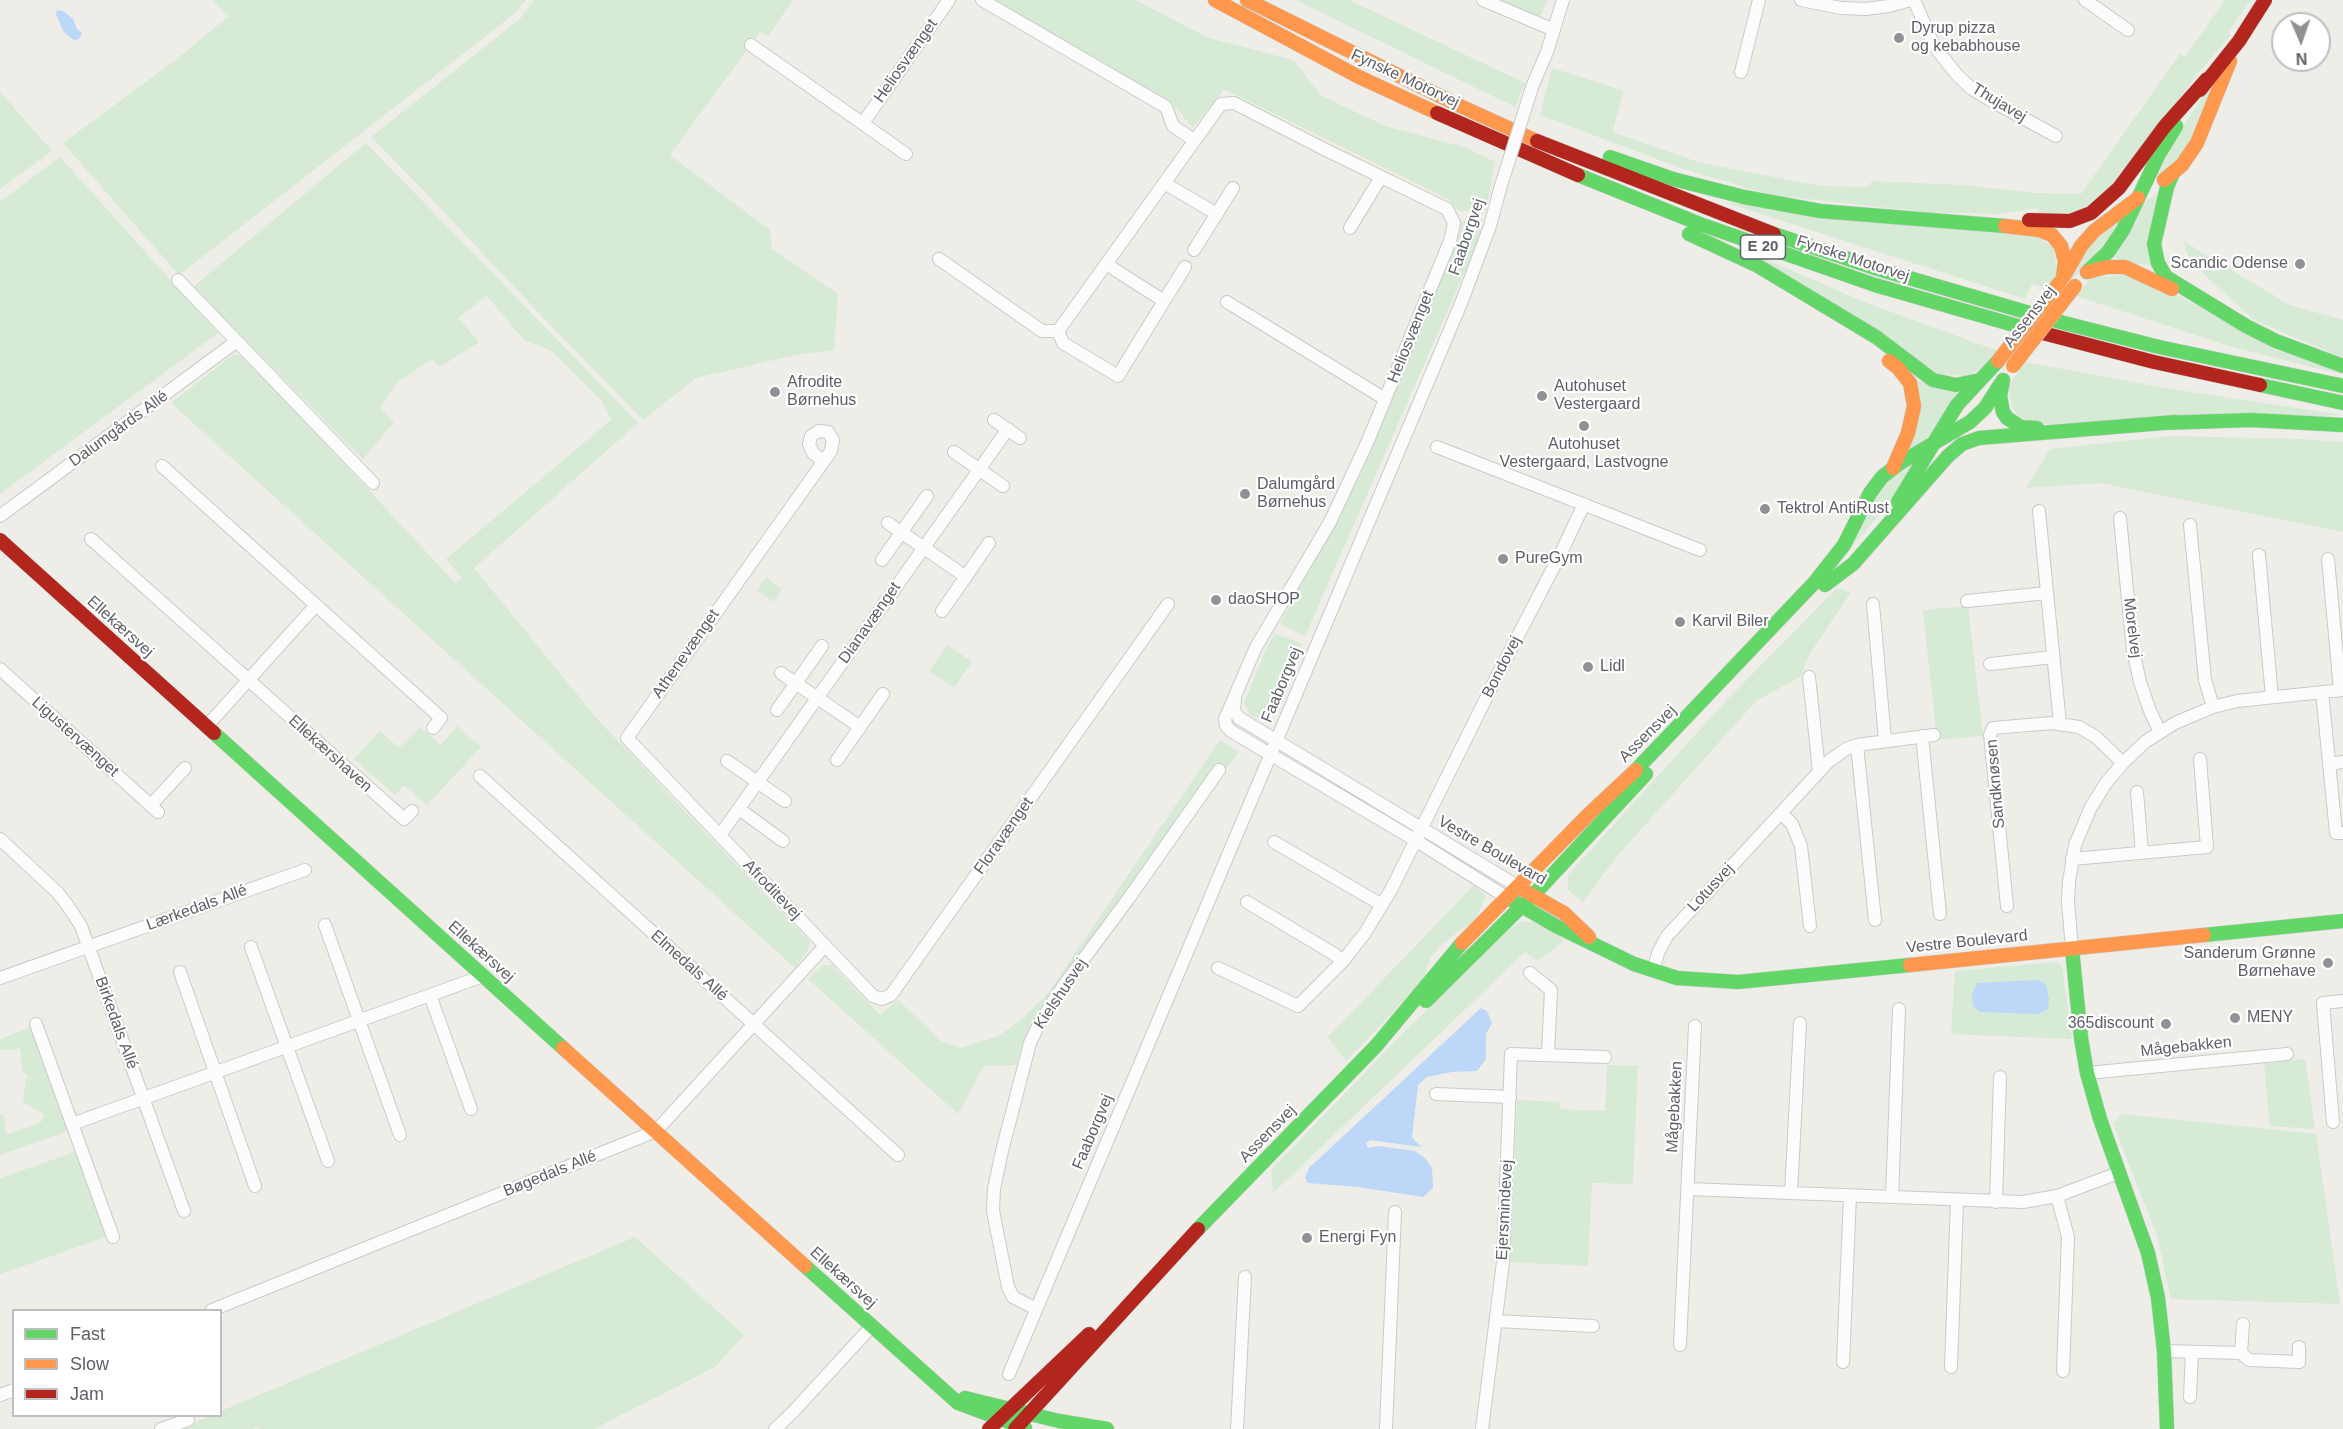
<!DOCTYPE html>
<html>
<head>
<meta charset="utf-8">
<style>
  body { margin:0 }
  #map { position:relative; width:2343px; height:1429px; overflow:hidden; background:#eeede8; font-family:Arial,sans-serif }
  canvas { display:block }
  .legend { position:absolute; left:12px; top:1309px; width:210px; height:108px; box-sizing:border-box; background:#fff; border:2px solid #bebfc2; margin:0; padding:8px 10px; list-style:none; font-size:18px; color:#5d6066 }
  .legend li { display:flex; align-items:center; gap:12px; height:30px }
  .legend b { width:30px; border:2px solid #bebfc2 }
  .north { position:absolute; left:2271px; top:12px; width:60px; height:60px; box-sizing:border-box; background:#fff; border:2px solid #bebfc2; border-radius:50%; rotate:178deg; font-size:16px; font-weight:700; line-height:24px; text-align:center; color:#5d6066 }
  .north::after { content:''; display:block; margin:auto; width:21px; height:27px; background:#909194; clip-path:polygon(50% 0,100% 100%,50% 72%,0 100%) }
</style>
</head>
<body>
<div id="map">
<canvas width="2343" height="1429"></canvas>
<ul class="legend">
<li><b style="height:8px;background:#63d668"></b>Fast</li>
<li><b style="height:8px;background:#ff974d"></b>Slow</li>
<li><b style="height:8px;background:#b3261e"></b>Jam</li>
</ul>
<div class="north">N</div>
</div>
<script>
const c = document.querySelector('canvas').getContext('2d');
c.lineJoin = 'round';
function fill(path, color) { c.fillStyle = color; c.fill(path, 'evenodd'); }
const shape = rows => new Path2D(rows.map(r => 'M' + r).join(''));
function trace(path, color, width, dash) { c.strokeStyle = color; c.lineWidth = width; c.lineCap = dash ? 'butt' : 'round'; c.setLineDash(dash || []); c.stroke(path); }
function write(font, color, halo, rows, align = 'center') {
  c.font = font + ' Arial,sans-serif'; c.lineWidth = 4.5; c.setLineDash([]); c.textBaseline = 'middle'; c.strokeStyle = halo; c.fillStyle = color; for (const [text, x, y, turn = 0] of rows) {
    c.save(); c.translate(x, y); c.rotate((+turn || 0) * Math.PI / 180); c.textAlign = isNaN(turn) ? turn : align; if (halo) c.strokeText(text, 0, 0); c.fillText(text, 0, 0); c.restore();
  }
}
fill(shape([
  [212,0,526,0,514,14,179,275,63,143,177,59,229,16],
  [534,0,793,0,768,36,760,32,670,155,770,230,772,249,838,294,834,350,795,355,696,378,643,420,537,311,430,197,371,137,520,19],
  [995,0,1135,0,1209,38,1293,60,1322,96,1385,126,1467,148,1495,162,1486,210,1459,211,1448,199,1224,89,1193,128,1176,108],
  [1296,0,1349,0,1525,83,1515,107],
  [1496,0,1547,0,1540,17],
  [2225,0,2251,0,2228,32,2231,35,2198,73,2127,172,2086,212,2037,217,2039,208,1997,214,1925,212,1781,196,1754,190,1684,169,1540,115,1552,68,1624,91,1612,132,1698,162,1820,186,1868,187,1872,181,1962,185,2036,193,2081,194,2180,54,2185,57],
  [2212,83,2191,140,2176,160,2157,177,2178,134],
  [0,92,52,151,0,189],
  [366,143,638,423,474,568,598,720,810,942,808,950,795,968,171,403,234,354,245,357,455,583,462,578,446,559,611,420,601,400,552,351,524,340,487,296,458,318,479,342,440,367,432,359,398,382,380,407,394,422,363,459,193,287],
  [60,157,218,333,0,494,0,202],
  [2161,191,2154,265,2126,264,2113,256,2143,203],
  [1724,202,2035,235,2054,248,2057,273,2047,288,2032,284,2025,299],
  [1483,219,1476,246,1305,636,1280,624,1361,474,1461,228,1460,221],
  [2119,220,2110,237,2071,281,2082,258,2092,243],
  [2180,239,2290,305,2343,320,2343,358,2254,320,2193,264,2185,249,2185,244],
  [1738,247,1864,302,1998,351,1983,368,1965,376,1939,374],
  [2132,274,2343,375,2229,346,2076,296,2091,278],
  [2025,362,2171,389,2343,415,2049,424,2037,422,2020,417,2012,408,2008,387],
  [1915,380,1958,393,1929,438,1910,449],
  [2171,436,2300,439,2343,442,2343,532,2101,483,2026,488,2050,449],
  [1913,463,1887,506,1849,550,1878,494,1890,480],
  [766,577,782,589,774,602,757,590],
  [1837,588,1851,592,1809,655,1800,677,1756,701,1619,854,1583,902,1568,890,1568,875,1725,702],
  [1968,606,1983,736,1937,740,1923,610],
  [1274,634,1302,643,1271,714,1260,719,1250,715,1244,703,1265,652],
  [948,645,972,662,954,688,929,671],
  [457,726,481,747,427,805,404,785,395,795,354,759,380,731,399,748,420,727,441,745],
  [1220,740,1239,752,1035,1022,1016,1065,984,1066,958,1114,808,979,822,965,832,965,880,1015,898,1000,941,1041,961,1048,999,1036,1024,1017,1048,993],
  [1474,885,1486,896,1476,919,1442,944,1431,957,1422,982,1346,1061,1328,1037],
  [1521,922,1533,922,1559,936,1564,941,1538,961,1525,952,1273,1193,1271,1170,1407,1029,1511,928],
  [2055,962,2062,966,2072,1039,1951,1034,1955,971],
  [35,1026,71,1130,0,1155,0,1113,4,1116,6,1135,41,1122,45,1115,23,1102,26,1079,29,1077,22,1070,20,1047,16,1050,0,1050,0,1039],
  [2305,1059,2315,1129,2270,1126,2264,1063],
  [1607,1065,1638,1066,1633,1184,1592,1183,1588,1266,1510,1262,1517,1100,1560,1102,1560,1109,1605,1111],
  [2122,1114,2316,1134,2340,1304,2171,1299,2157,1235,2113,1124],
  [78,1151,109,1236,0,1274,0,1178],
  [635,1237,744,1335,715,1367,594,1429,260,1429,259,1427,252,1429,184,1429,183,1427,211,1416,220,1416,221,1411]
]), '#d6ead5');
fill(shape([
  [57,10,63,11,73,19,77,29,82,33,79,39,74,40,64,32,56,15],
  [2039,980,2046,985,2049,999,2048,1009,2038,1014,1980,1012,1973,1006,1972,994,1977,983],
  [1481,1008,1487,1011,1492,1023,1486,1034,1486,1059,1477,1071,1452,1072,1427,1077,1418,1085,1412,1137,1421,1147,1370,1140,1366,1143,1368,1148,1378,1146,1415,1151,1425,1158,1432,1168,1433,1188,1423,1197,1358,1187,1308,1183,1305,1178,1309,1168]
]), '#bcd7f8');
const street = shape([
  [982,0,1166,107,1173,126,1194,140],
  [1483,0,1554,30],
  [1801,0,1841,8,1866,9,1889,6,1911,0],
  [1914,0,1934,46,1957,75,1972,89,1990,100,2056,136],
  [2085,0,2128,30],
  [751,45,906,154],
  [1741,72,1759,0],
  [1532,87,1547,52,1563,0],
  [863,123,949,0],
  [1164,183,1217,214],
  [1350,228,1381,177],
  [1194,250,1233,188],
  [939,259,1042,331,1058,331],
  [1106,264,1164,301],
  [178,280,373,483],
  [1227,302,1385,399],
  [1058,331,1221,104,1234,103,1324,149,1447,209,1454,223,1450,241,1367,443,1330,522,1256,647,1225,719,1226,726,1231,731,1415,840,1506,897],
  [1058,331,1063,343,1118,376,1185,267],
  [994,420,1020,438],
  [1437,447,1700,550],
  [954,452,1003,486],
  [823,461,813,453,809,444,811,436,819,431,828,432,833,440,831,451,627,738,873,996,882,999,891,995,1168,604],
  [162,466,441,718,433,728],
  [2039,511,2060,724],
  [0,516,237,341],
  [2120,518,2133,651,2140,682,2150,711,2160,732],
  [888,523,966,577],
  [2190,525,2205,680,2213,707],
  [91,539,404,819,412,811],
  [2259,555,2272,697],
  [2328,559,2340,690],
  [882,560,927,496],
  [1967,601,2047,593],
  [1873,604,1885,740],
  [942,611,989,543],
  [1990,664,2053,657],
  [0,669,158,812],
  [781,673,860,727],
  [1809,677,1819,771],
  [2322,692,2336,833,2343,833],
  [1235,698,1234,711,1239,718,1517,886],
  [777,710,822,646],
  [206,727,316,605],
  [1922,736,1940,914],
  [1857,745,1875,920],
  [837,760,883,694],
  [727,761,785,801],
  [2329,764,2343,762],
  [480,776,898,1155],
  [2137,792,2142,853],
  [151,805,185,768],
  [739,809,783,841],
  [1781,813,1792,824,1801,846,1810,926],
  [720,835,1008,429],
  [0,839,58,893,68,906,81,926,184,1211],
  [1274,842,1382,905],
  [2072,859,2207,847,2200,759],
  [1247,902,1334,954,1343,961],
  [2007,906,1990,735,1993,728,2052,723,2079,727,2096,737,2123,763],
  [325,925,400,1135],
  [251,947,328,1161],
  [2072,949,2068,902,2069,882,2075,845,2091,807,2106,783,2123,763,2145,742,2175,723,2213,707,2237,701,2343,690],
  [1218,968,1298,1006,1343,961,1365,933,1392,888,1495,680,1561,553,1584,504],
  [1653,971,1658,953,1667,936,1829,761,1846,749,1857,745,1934,735],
  [180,972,255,1186],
  [1530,973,1551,990,1548,1054],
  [0,978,305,870],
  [430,995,471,1109],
  [36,1024,113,1237],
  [2087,1073,2287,1054],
  [1436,1094,1510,1097],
  [2333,1122,2323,1003,2343,1001],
  [72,1124,483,976],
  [1688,1189,2023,1202,2057,1196,2118,1173],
  [1791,1193,1800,1023],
  [2057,1196,2068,1237,2063,1371],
  [1892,1197,1899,1009],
  [1996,1202,2000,1077],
  [1036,1309,1013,1297,1008,1287,993,1211,994,1189,1002,1151,1030,1043,1041,1020,1062,988,1129,898,1219,770],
  [212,1310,656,1131,825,946],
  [1496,1321,1593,1326],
  [1680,1345,1695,1026],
  [2164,1351,2241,1353,2249,1360,2299,1362,2299,1347],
  [2241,1353,2243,1324],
  [1843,1362,1850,1196],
  [1951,1367,1957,1201],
  [1009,1374,1462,301,1490,226,1500,189],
  [0,1395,14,1390],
  [2190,1397,2192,1352],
  [161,1429,188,1420],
  [775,1429,792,1413,872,1326],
  [1237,1429,1245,1277],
  [1386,1429,1395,1212],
  [1482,1429,1503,1262,1511,1054,1605,1057]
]);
const fast = shape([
  [1610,157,1673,179,1744,197,1820,211,2005,226],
  [2173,173,2167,187,2154,244,2158,263,2166,277,2246,326,2276,341,2343,366],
  [1578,175,1700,224,1875,285,2035,331],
  [1689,234,1758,266,1876,337,1933,380,1956,385,1980,380],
  [1774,234,1878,269,2064,323,2159,347,2343,386],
  [2087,272,2108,252,2123,230,2159,154,2176,126],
  [2003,380,2000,396,2003,412,2007,418,2021,427,2037,428],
  [2260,385,2343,403],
  [2161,423,2251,420,2343,425],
  [1898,502,1957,405,1998,361],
  [1825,585,1853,564,1948,456,1962,444,1979,438,2175,422],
  [214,733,563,1048],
  [1636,770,1814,583,1844,545,1870,493,1882,477,1900,463,1970,422,1985,408,2001,383],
  [1513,901,1556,926,1634,964,1677,978,1738,982,1910,965],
  [2204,935,2343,921],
  [2072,949,2081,1038,2087,1073,2100,1119,2148,1253,2158,1298,2164,1351,2167,1429],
  [1426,1001,1541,887,1646,774],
  [1198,1229,1376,1046,1462,943],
  [805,1266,958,1403,1025,1428],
  [965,1398,1059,1421,1107,1429]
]);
const slow = shape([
  [1215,0,1359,77,1437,113],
  [1247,0,1458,105,1537,141],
  [2164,180,2182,165,2197,143,2230,61],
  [2005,226,2039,230,2052,235,2061,246,2065,261,2063,277],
  [2087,272,2107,267,2125,267,2172,289],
  [2064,276,2081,246,2094,231,2138,198],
  [1889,361,1898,368,1910,383,1914,406,1908,433,1893,468],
  [1525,891,1564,913,1589,937],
  [1462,943,1591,812,1636,770],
  [1910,965,2204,935],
  [563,1048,805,1266]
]);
const jam = shape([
  [2200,90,2239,41,2265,0],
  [1437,113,1578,175],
  [1537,141,1774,234],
  [2029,220,2070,221,2091,213,2119,188,2165,126,2207,79],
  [2035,331,2154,362,2260,385],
  [0,540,214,733],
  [989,1429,1089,1334],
  [1015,1429,1198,1229]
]);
trace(street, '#cacac8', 14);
trace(fast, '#cacbca', 15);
trace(slow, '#cacbca', 15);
trace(jam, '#cacbca', 15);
trace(street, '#fcfcfc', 12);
trace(fast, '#63d668', 14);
trace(slow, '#ff974d', 14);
trace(jam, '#b3261e', 14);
const streetBridge = shape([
  [1500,189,1532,87]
]);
const slowBridge = shape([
  [1998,361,2060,282],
  [2013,366,2075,286]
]);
trace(streetBridge, '#cacac8', 14, []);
trace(slowBridge, '#cacbca', 15, []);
trace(streetBridge, '#fcfcfc', 12);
trace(slowBridge, '#ff974d', 14);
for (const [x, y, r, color] of [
  [1899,38,6,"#909194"],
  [2300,264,6,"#909194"],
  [775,392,6,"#909194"],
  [1542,396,6,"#909194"],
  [1584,426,6,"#909194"],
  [1245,494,6,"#909194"],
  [1765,509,6,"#909194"],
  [1503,559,6,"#909194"],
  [1216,600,6,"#909194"],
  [1680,622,6,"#909194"],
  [1588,667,6,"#909194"],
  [2328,963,6,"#909194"],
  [2235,1018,6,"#909194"],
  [2166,1024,6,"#909194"],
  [1307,1238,6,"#909194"]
]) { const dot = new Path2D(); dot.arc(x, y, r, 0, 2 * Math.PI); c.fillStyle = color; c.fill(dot); trace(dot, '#fff', 2); }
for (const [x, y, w] of [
  [1763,247,45]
]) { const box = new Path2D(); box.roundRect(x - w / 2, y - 12, w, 24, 4.5); c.fillStyle = '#fff'; c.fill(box); trace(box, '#5d6066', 1.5); }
write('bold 15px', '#5d6066', null, [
  ["E 20",1763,247]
]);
write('16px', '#5d6066', '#fff', [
  ["Dyrup pizza",1911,29],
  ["og kebabhouse",1911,47],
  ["Scandic Odense",2288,264,"right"],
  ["Afrodite",787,383],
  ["Børnehus",787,401],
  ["Autohuset",1554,387],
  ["Vestergaard",1554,405],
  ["Autohuset",1584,445,"center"],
  ["Vestergaard, Lastvogne",1584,463,"center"],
  ["Dalumgård",1257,485],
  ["Børnehus",1257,503],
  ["Tektrol AntiRust",1777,509],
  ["PureGym",1515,559],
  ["daoSHOP",1228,600],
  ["Karvil Biler",1692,622],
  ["Lidl",1600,667],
  ["Sanderum Grønne",2316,954,"right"],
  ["Børnehave",2316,972,"right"],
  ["MENY",2247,1018],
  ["365discount",2154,1024,"right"],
  ["Energi Fyn",1319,1238]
], 'left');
write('16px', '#5d6066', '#fff', [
  ["Heliosvænget",906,61,-55],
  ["Fynske Motorvej",1405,79,25],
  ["Thujavej",1999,103,31],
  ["Faaborgvej",1467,237,-71],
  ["Fynske Motorvej",1853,259,18],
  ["Assensvej",2030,317,-52],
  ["Heliosvænget",1411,337,-68],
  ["Dalumgårds Allé",119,429,-36],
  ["Dianavænget",870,623,-55],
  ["Ellekærsvej",120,627,42],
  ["Morelvej",2132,628,83],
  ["Athenevænget",686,654,-55],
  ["Bondovej",1502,667,-63],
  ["Faaborgvej",1282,685,-67],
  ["Assensvej",1648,734,-45],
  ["Ligustervænget",75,737,42],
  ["Ellekærshaven",330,754,42],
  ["Sandknøsen",1996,784,-95],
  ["Floravænget",1004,836,-55],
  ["Vestre Boulevard",1492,851,30],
  ["Lotusvej",1711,888,-47],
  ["Afroditevej",772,890,46],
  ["Lærkedals Allé",197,908,-20],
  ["Vestre Boulevard",1967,942,-6],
  ["Ellekærsvej",481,952,42],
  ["Elmedals Allé",689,966,42],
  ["Kielshusvej",1061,994,-56],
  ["Birkedals Allé",116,1023,70],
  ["Mågebakken",2186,1047,-6],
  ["Mågebakken",1675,1107,-87],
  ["Faaborgvej",1093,1132,-67],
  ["Assensvej",1268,1134,-46],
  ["Bøgedals Allé",550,1174,-22],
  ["Ejersmindevej",1505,1210,-87],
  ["Ellekærsvej",843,1278,42]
]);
</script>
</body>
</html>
